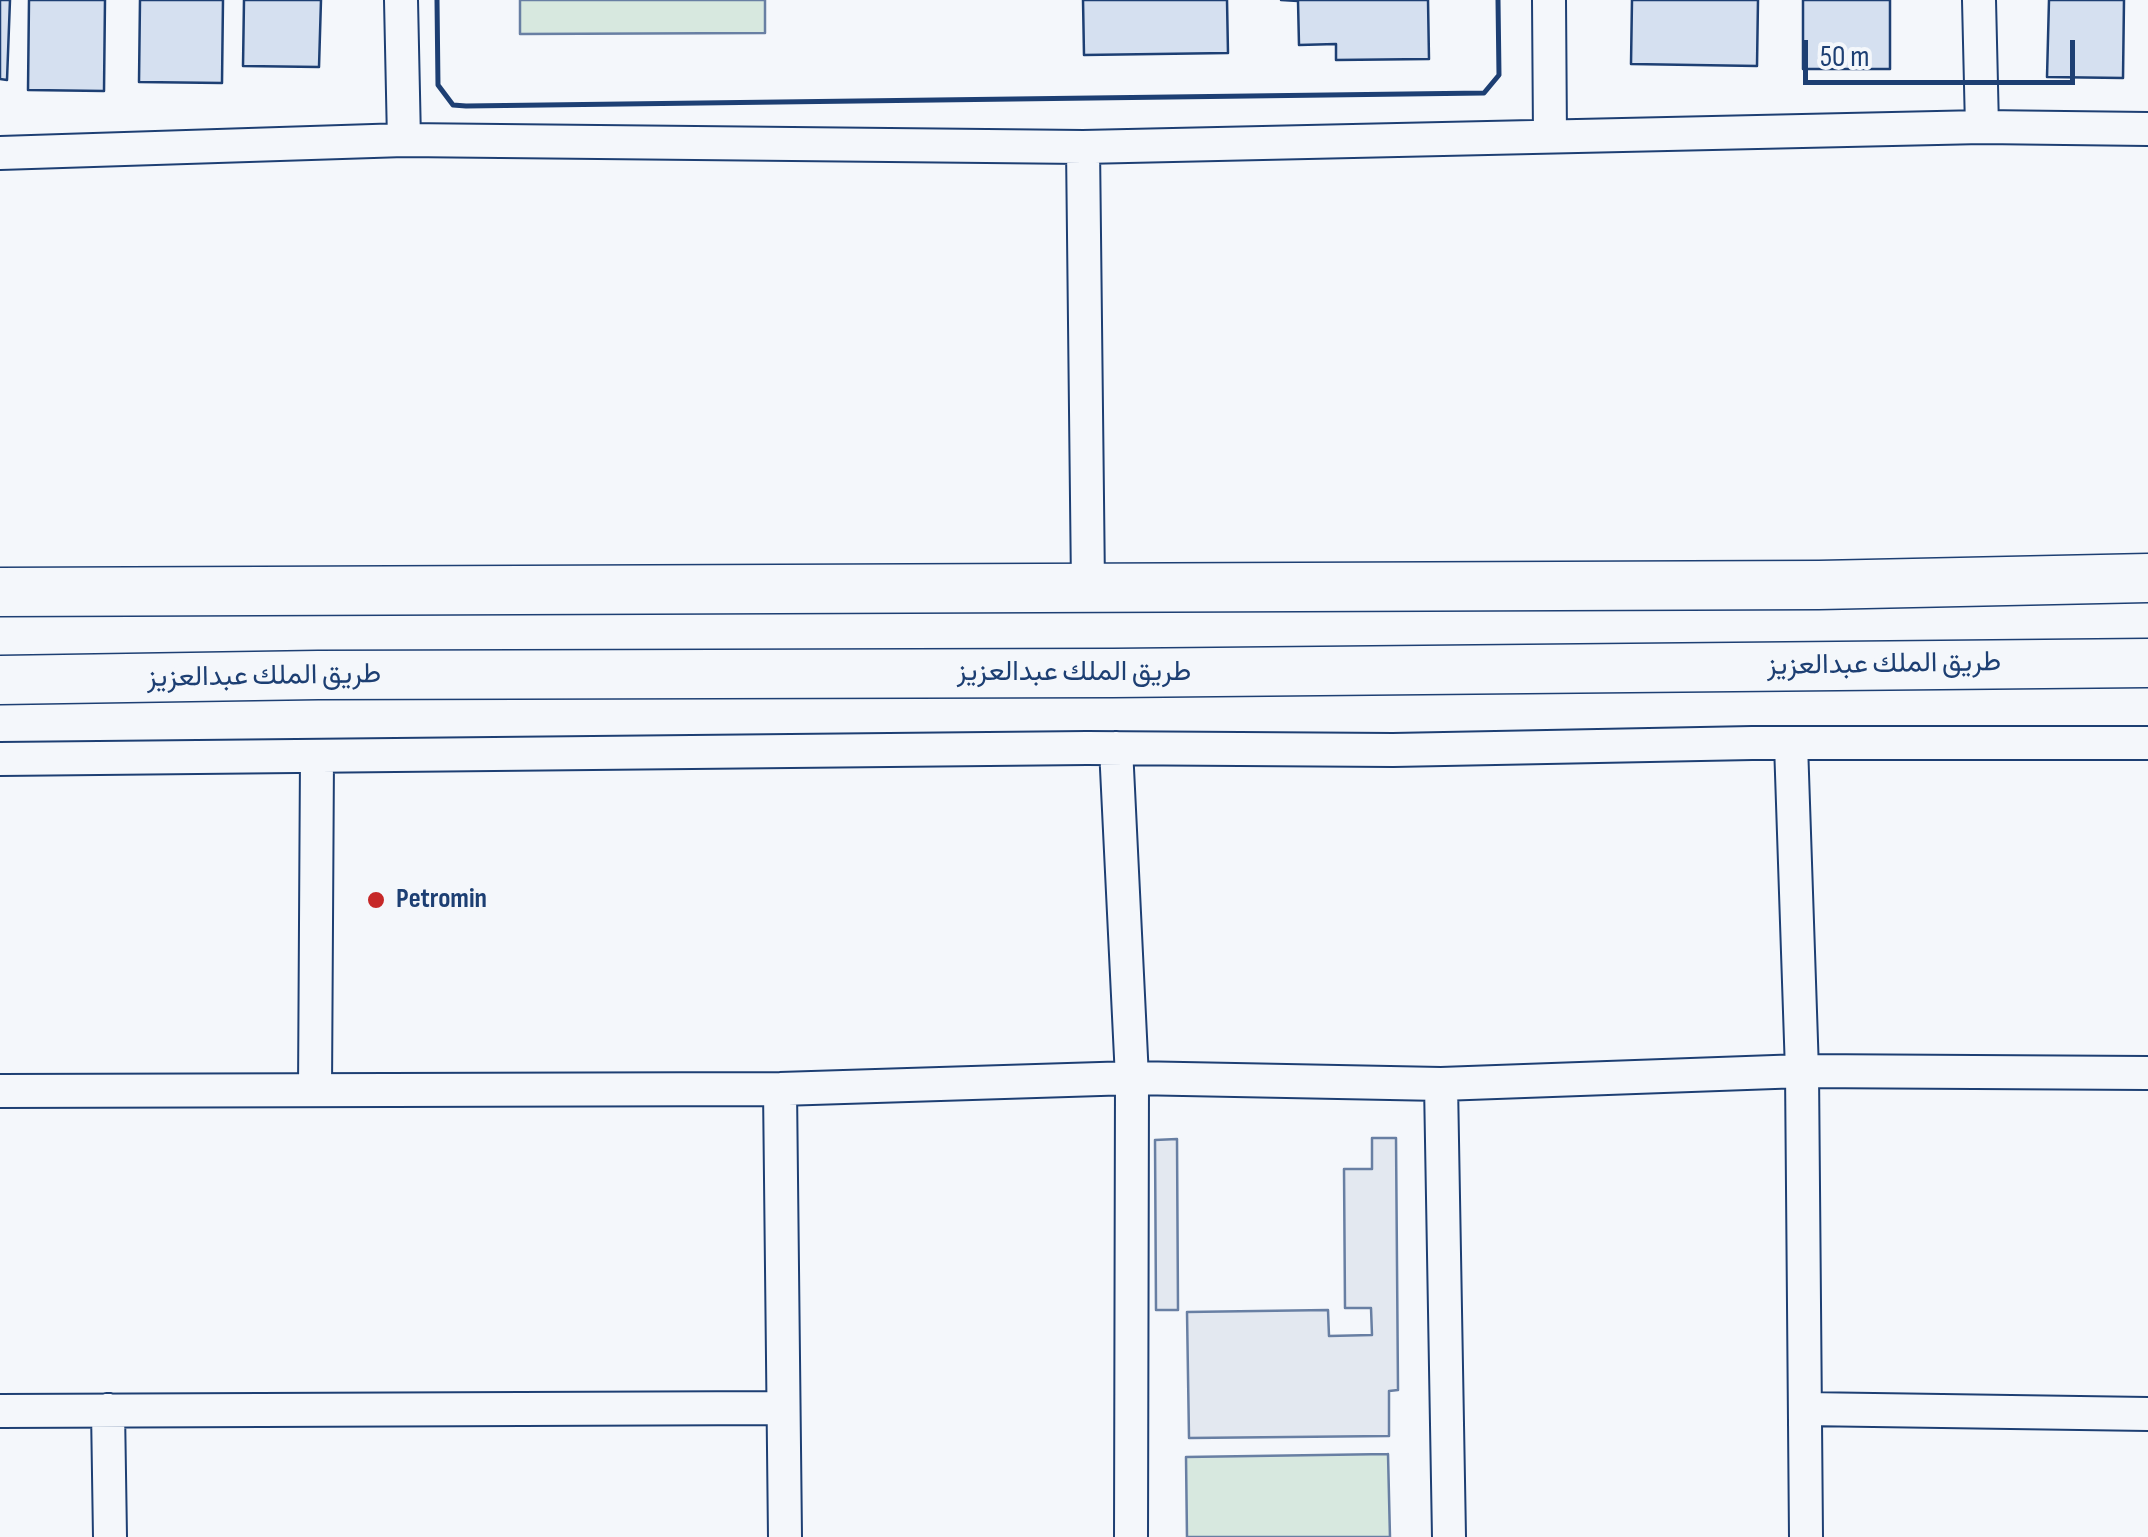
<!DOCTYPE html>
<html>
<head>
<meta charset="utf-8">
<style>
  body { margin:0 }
  #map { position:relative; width:2148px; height:1537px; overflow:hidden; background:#f4f7fb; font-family:"Sofia Sans Condensed",sans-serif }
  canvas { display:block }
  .scale { position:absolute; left:1803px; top:40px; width:272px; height:45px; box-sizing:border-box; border:5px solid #1d3f73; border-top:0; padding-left:12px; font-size:30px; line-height:35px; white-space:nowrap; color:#1d3f73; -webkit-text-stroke:8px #f4f7fb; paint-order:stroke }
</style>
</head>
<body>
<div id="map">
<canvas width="2148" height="1537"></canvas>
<div class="scale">50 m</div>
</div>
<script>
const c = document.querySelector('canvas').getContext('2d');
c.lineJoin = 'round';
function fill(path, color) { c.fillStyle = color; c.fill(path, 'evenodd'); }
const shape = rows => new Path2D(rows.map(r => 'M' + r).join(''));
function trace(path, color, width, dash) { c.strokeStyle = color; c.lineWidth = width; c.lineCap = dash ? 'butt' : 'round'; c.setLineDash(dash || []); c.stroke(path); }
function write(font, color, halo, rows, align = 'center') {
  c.font = font + ' "Sofia Sans Condensed",Vazirmatn,sans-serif'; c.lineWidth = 8; c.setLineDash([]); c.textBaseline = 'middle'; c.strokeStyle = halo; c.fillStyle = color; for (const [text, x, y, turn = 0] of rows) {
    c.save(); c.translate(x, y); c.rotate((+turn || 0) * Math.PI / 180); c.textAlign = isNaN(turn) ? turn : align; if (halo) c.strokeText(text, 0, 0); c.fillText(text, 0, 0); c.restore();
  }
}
const green = shape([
  [520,0,765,0,765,33,520,34,520,0],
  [1388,1454,1390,1537,1187,1537,1186,1457,1388,1454]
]);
fill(green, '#d7e8df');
trace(green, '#687fa3', 2.5);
const parking = shape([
  [1372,1138,1396,1138,1398,1390,1389,1391,1389,1436,1189,1438,1187,1312,1328,1310,1329,1336,1372,1335,1371,1308,1345,1308,1344,1169,1372,1169,1372,1138],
  [1177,1139,1178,1310,1156,1310,1155,1140,1177,1139]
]);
fill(parking, '#e3e8f0');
trace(parking, '#687fa3', 2.5);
const building = shape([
  [0,0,10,0,7,80,0,79,0,0],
  [29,0,105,0,104,91,28,90,29,0],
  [140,0,223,0,222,83,139,82,140,0],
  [244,0,321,0,319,67,243,66,244,0],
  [1083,0,1227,0,1228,53,1084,55,1083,0],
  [1281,0,1428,0,1429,59,1336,60,1336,44,1299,45,1298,1,1281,0],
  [1632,0,1758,0,1757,66,1631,64,1632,0],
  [1803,0,1890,0,1890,69,1803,69,1803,0],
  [2049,0,2124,0,2123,78,2047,77,2049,0]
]);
fill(building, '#d5e0f0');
trace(building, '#1d3f73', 2.5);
const street = shape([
  [401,0,404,140],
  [1549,0,1550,136],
  [1979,0,1982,127],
  [1083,147,1088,586],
  [0,153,404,140,1083,147,1982,127,2148,129],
  [1791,744,1802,1071,1806,1537],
  [1116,748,1132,1078,1131,1537],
  [0,759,1087,748,1393,750,1752,743,2148,743],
  [1441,1084,1449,1537],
  [780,1089,785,1537],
  [315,1090,317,756],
  [0,1091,780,1089,1132,1078,1441,1084,1802,1071,2148,1073],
  [1805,1409,2148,1414],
  [108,1410,110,1537],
  [0,1411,783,1408]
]);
const secondary = shape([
  [0,592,1819,585,2148,578],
  [0,680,318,675,1113,673,2148,663]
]);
trace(street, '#1d3f73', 36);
trace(secondary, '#1d3f73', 51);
trace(street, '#f4f7fb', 32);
trace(secondary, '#f4f7fb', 48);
trace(shape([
  [437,0,438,85,453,105,466,106,1484,93,1499,75,1498,0]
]), '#1d3f73', 5);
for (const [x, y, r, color] of [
  [376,900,10,"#c62828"]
]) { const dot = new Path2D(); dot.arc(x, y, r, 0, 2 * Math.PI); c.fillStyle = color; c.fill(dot); trace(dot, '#f4f7fb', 4); }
write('28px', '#1d3f73', '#f4f7fb', [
  ["طريق الملك عبدالعزيز",1884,665,-1],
  ["طريق الملك عبدالعزيز",1074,673],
  ["طريق الملك عبدالعزيز",264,677,-1]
]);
write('bold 28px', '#1d3f73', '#f4f7fb', [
  ["Petromin",396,900]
], 'left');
</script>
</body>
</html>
